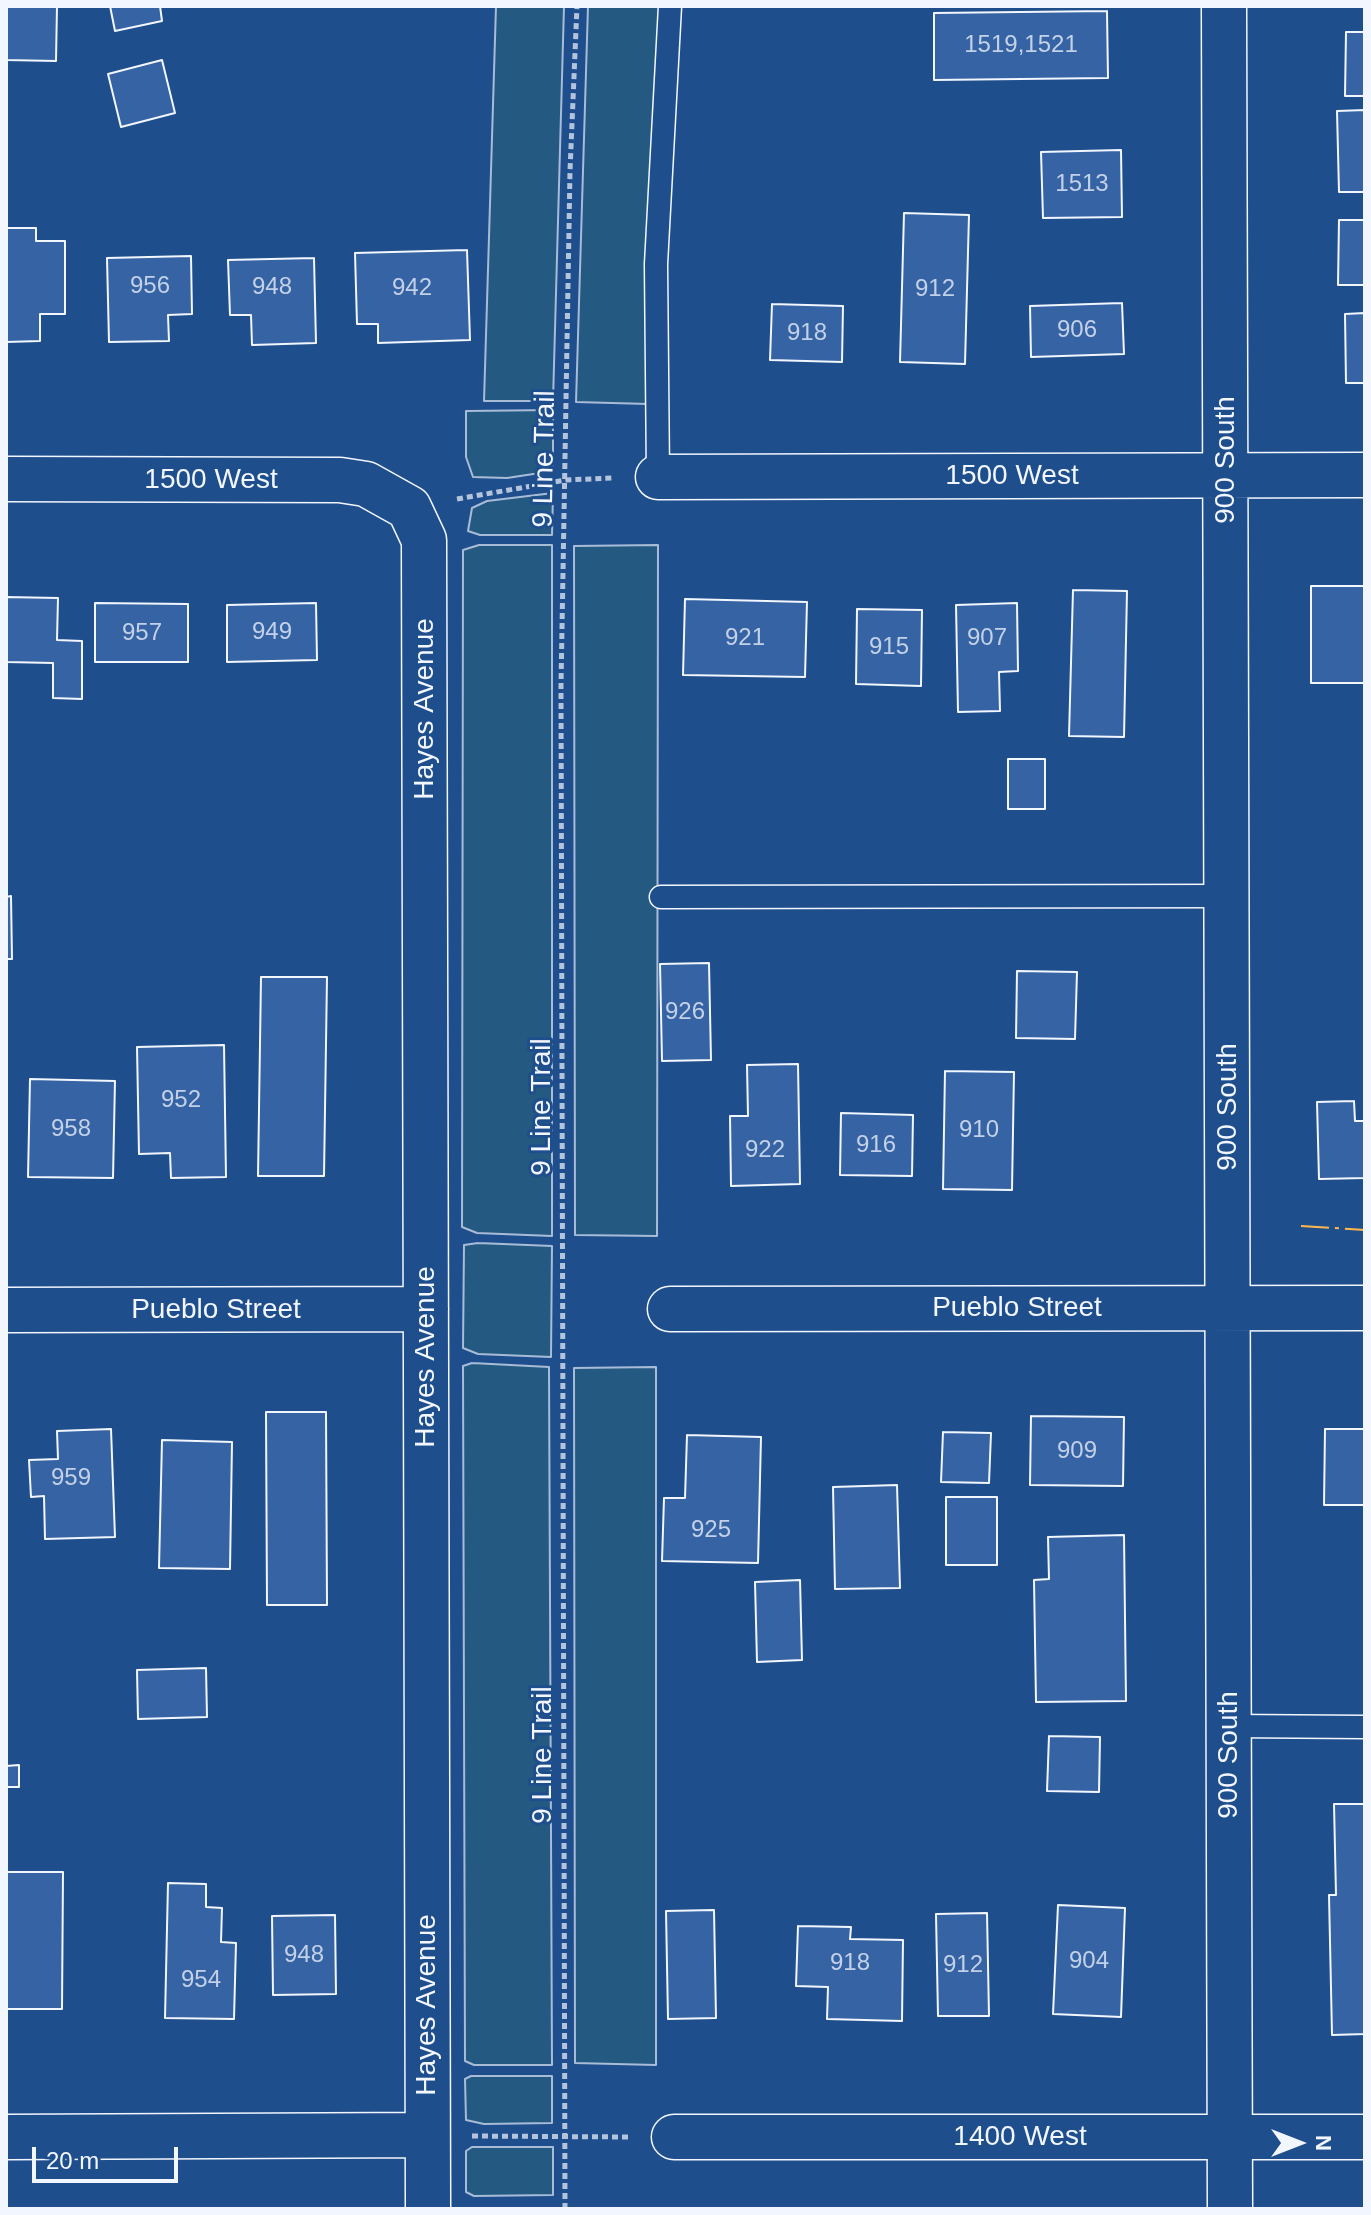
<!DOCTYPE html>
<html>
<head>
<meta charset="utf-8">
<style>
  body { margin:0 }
  #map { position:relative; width:1371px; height:2215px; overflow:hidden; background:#1f4e8c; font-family:Arial,sans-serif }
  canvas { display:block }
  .frame { position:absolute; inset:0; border:8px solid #f2f6ff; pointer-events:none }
  .north { position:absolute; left:1259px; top:2103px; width:80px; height:80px; -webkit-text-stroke:6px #1f4e8c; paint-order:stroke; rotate:90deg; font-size:22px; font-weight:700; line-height:32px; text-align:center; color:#f2f6ff }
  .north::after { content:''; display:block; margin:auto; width:28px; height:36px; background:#f2f6ff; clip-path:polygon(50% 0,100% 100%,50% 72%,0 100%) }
  .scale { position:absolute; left:32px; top:2147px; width:146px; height:36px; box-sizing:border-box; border:4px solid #f2f6ff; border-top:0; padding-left:10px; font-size:24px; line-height:28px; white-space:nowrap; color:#f2f6ff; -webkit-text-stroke:6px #1f4e8c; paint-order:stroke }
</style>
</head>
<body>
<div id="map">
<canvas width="1371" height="2215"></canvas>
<div class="frame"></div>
<div class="north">N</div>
<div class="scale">20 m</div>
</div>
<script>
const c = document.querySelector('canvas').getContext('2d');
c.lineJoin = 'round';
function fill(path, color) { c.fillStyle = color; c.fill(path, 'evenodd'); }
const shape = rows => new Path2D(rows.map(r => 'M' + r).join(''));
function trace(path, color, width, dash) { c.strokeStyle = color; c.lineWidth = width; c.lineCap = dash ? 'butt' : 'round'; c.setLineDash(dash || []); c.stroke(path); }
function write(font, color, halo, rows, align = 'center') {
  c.font = font + ' Arial,sans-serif'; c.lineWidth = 6; c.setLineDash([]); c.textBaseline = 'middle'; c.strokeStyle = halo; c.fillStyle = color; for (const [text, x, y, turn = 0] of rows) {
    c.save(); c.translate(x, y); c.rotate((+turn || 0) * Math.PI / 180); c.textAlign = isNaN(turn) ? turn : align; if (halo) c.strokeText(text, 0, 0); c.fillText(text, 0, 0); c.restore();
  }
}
const green = shape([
  [496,6,564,6,553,401,484,401,496,6],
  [588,6,665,6,648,404,576,402,588,6],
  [553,410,553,471,507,478,473,477,466,457,466,411,553,410],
  [553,493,552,535,480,535,468,531,472,508,487,501,553,493],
  [479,545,552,545,552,1236,477,1233,462,1227,463,550,479,545],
  [658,545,657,1236,575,1235,574,546,658,545],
  [478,1243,552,1246,551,1357,478,1354,463,1348,464,1245,478,1243],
  [472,1363,549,1367,552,2065,474,2065,465,2061,463,1366,472,1363],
  [656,1367,656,2065,575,2063,574,1368,656,1367],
  [471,2076,552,2076,552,2123,484,2124,466,2120,465,2079,471,2076],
  [472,2147,553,2147,553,2195,474,2196,466,2192,466,2151,472,2147]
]);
fill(green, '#245a82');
trace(green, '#a8bbd7', 2);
const building = shape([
  [6,6,57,6,56,61,6,60,6,6],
  [110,6,160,6,162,21,115,31,110,6],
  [1107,11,1108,78,934,80,934,13,1107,11],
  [1346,32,1365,32,1365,96,1345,96,1346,32],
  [162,60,175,113,121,127,108,74,162,60],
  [1365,110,1365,192,1339,192,1337,111,1365,110],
  [1121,150,1122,217,1043,218,1041,152,1121,150],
  [904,213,969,215,965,364,900,362,904,213],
  [1339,220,1365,220,1365,285,1338,285,1339,220],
  [6,228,36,228,36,241,65,241,65,314,40,314,40,341,6,342,6,228],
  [467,250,470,340,378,343,378,324,357,324,355,253,467,250],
  [191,256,192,314,168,315,169,341,109,342,107,258,191,256],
  [314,258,316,343,252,345,251,315,230,315,228,260,314,258],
  [1122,303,1124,354,1031,357,1030,306,1122,303],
  [772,304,843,306,842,362,770,360,772,304],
  [1365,313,1365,383,1346,383,1345,314,1365,313],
  [1311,586,1365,586,1365,683,1311,683,1311,586],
  [1073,590,1127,591,1124,737,1069,736,1073,590],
  [6,597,58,598,57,640,82,641,82,699,53,698,53,663,6,662,6,597],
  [685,599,807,602,805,677,683,675,685,599],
  [95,603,188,604,188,662,95,662,95,603],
  [316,603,317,660,227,662,227,605,316,603],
  [1017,603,1018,671,999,672,1000,711,958,712,956,605,1017,603],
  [857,609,922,610,921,686,856,684,857,609],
  [1008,759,1045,759,1045,809,1008,809,1008,759],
  [11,896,12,959,6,959,6,897,11,896],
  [709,963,711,1060,662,1061,660,964,709,963],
  [1017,971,1077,972,1075,1039,1016,1038,1017,971],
  [261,977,327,977,324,1176,258,1176,261,977],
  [224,1045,226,1177,171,1178,170,1153,139,1154,137,1047,224,1045],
  [798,1064,800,1184,731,1186,730,1116,748,1116,747,1065,798,1064],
  [945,1071,1014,1072,1012,1190,943,1189,945,1071],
  [30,1079,115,1081,113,1178,28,1177,30,1079],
  [1354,1101,1355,1121,1365,1121,1365,1178,1319,1179,1317,1102,1354,1101],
  [841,1113,913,1115,912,1176,840,1175,841,1113],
  [266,1412,326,1412,327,1605,267,1605,266,1412],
  [1031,1416,1124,1417,1123,1486,1030,1485,1031,1416],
  [111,1429,115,1537,45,1539,44,1496,31,1497,29,1460,58,1459,57,1431,111,1429],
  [1325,1429,1365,1429,1365,1505,1324,1505,1325,1429],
  [943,1432,991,1433,989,1483,941,1482,943,1432],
  [687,1435,761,1437,758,1563,662,1561,664,1498,685,1498,687,1435],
  [162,1440,232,1442,230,1569,159,1568,162,1440],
  [897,1485,900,1588,835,1589,833,1487,897,1485],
  [946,1497,997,1497,997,1565,946,1565,946,1497],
  [1124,1535,1126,1701,1036,1702,1034,1580,1049,1579,1048,1537,1124,1535],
  [800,1580,802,1660,757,1662,755,1582,800,1580],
  [206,1668,207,1717,138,1719,137,1670,206,1668],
  [1049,1736,1100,1737,1099,1792,1047,1791,1049,1736],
  [19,1765,19,1787,6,1787,6,1766,19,1765],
  [1334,1804,1365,1804,1365,2034,1332,2035,1329,1895,1336,1895,1334,1804],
  [6,1872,63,1872,62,2009,6,2009,6,1872],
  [168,1883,206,1884,206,1907,222,1908,221,1942,236,1943,234,2019,165,2018,168,1883],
  [1058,1905,1125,1908,1121,2017,1053,2014,1058,1905],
  [714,1910,716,2018,668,2019,666,1911,714,1910],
  [987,1913,989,2016,938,2016,936,1914,987,1913],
  [335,1915,336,1994,273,1995,272,1916,335,1915],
  [798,1926,851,1927,850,1939,903,1940,902,2021,827,2019,828,1987,796,1986,798,1926]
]);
fill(building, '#3563a3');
trace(building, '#f2f6ff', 2);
const lane = shape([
  [658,477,656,264,670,6],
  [661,897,1227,896],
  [1229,1726,1365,1727]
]);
const street = shape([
  [1224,6,1230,2209],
  [658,477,1365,475],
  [6,479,340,480,366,484,409,508,424,540,428,2209],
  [670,1309,1365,1308],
  [6,1310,426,1309],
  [6,2137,427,2135],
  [674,2137,1365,2137]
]);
trace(lane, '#f2f6ff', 25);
trace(street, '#f2f6ff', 47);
trace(shape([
  [457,499,566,480,613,478],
  [472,2136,630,2137],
  [565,2209,561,686,570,171,577,6]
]), '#b3c4dc', 5, [6, 4]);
trace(lane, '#1f4e8c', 22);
trace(street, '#1f4e8c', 44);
trace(shape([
  [1301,1226,1365,1230]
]), '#ffb74d', 2, [28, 6, 4, 6]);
write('24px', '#c3d1e8', null, [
  ["1519,1521",1021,45],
  ["1513",1082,184],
  ["956",150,286],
  ["948",272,287],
  ["942",412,288],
  ["912",935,289],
  ["906",1077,330],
  ["918",807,333],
  ["949",272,632],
  ["957",142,633],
  ["921",745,638],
  ["907",987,638],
  ["915",889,647],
  ["926",685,1012],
  ["952",181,1100],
  ["958",71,1129],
  ["910",979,1130],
  ["916",876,1145],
  ["922",765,1150],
  ["909",1077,1451],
  ["959",71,1478],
  ["925",711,1530],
  ["948",304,1955],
  ["904",1089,1961],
  ["918",850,1963],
  ["912",963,1965],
  ["954",201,1980]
]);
write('28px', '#f2f6ff', '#1f4e8c', [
  ["9 Line Trail",545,459,-89],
  ["900 South",1226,460,-90],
  ["1500 West",1012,476],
  ["1500 West",211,480],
  ["Hayes Avenue",425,709,-90],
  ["9 Line Trail",542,1107,-90],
  ["900 South",1228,1107,-90],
  ["Pueblo Street",1017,1308],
  ["Pueblo Street",216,1310],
  ["Hayes Avenue",426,1357,-90],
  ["9 Line Trail",543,1755,-90],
  ["900 South",1229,1755,-90],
  ["Hayes Avenue",427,2005,-90],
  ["1400 West",1020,2137]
]);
</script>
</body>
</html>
